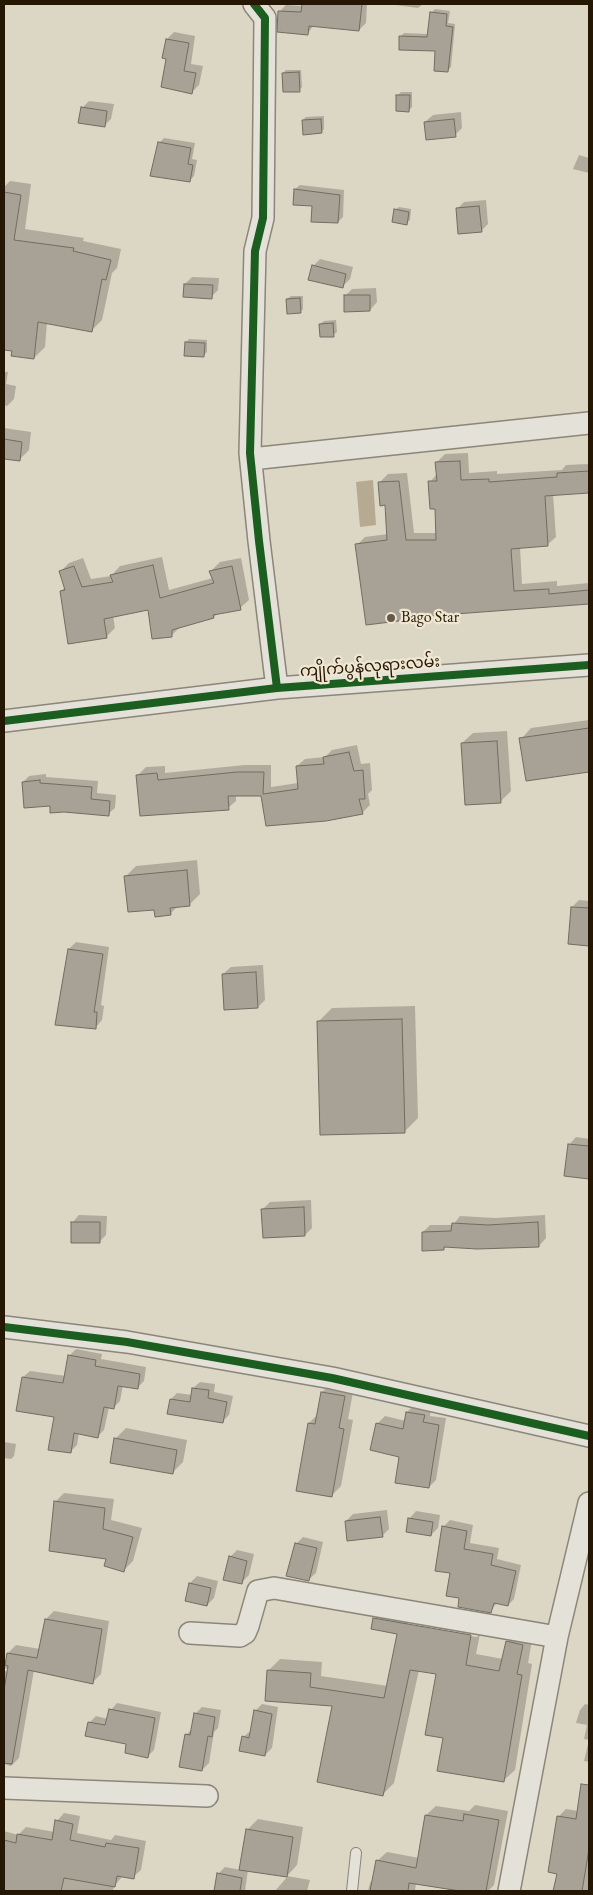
<!DOCTYPE html>
<html>
<head>
<meta charset="utf-8">
<style>
  body { margin:0 }
  #map { position:relative; width:593px; height:1895px; overflow:hidden; background:#dcd6c4; font-family:"EB Garamond",serif }
  canvas { display:block }
  .frame { position:absolute; inset:0; border:5px solid #251704; pointer-events:none }
</style>
</head>
<body>
<div id="map">
<canvas width="593" height="1895"></canvas>
<div class="frame"></div>
</div>
<script>
const c = document.querySelector('canvas').getContext('2d');
c.lineJoin = 'round';
function fill(path, color) { c.fillStyle = color; c.fill(path, 'evenodd'); }
const shape = rows => new Path2D(rows.map(r => 'M' + r).join(''));
function trace(path, color, width, dash) { c.strokeStyle = color; c.lineWidth = width; c.lineCap = dash ? 'butt' : 'round'; c.setLineDash(dash || []); c.stroke(path); }
function write(font, color, halo, rows, align = 'center') {
  c.font = font + ' "EB Garamond","Noto Sans Myanmar",serif'; c.lineWidth = 4.5; c.setLineDash([]); c.textBaseline = 'middle'; c.strokeStyle = halo; c.fillStyle = color; for (const [text, x, y, turn = 0] of rows) {
    c.save(); c.translate(x, y); c.rotate((+turn || 0) * Math.PI / 180); c.textAlign = isNaN(turn) ? turn : align; if (halo) c.strokeText(text, 0, 0); c.fillText(text, 0, 0); c.restore();
  }
}
fill(shape([
  [373,480,376,525,360,527,356,482]
]), '#b6ab92');
fill(shape([
  [303,4,367,4,366,23,359,30,314,25,308,33,280,11,286,5,303,6],
  [388,4,423,4,418,8],
  [435,9,450,11,448,23,455,24,451,67,448,70,436,50,400,37,404,33,428,34,432,12],
  [174,32,195,36,191,64,203,66,199,85,192,92,168,58,167,39],
  [286,70,301,70,302,87,299,90,283,73],
  [401,92,412,92,412,107,409,110,398,95],
  [89,101,114,104,111,119,104,126,82,108],
  [461,112,462,128,455,135,425,122,433,115],
  [324,116,324,129,321,132,303,120,306,117],
  [164,138,195,143,192,159,197,160,194,176,189,181,159,143],
  [579,155,589,158,589,173,573,169],
  [10,181,31,184,25,229,84,238,83,241,121,249,117,268,112,273,102,320,91,331,47,322,45,347,34,358,4,349,4,187],
  [300,185,344,190,343,217,338,222,313,205,295,189],
  [486,200,488,224,481,231,457,209,464,202],
  [399,207,411,209,410,220,406,224,395,210],
  [320,259,353,267,350,279,343,286,313,266],
  [192,277,219,278,218,290,211,297,185,284],
  [376,288,377,302,370,310,345,296,352,289],
  [291,296,303,296,303,309,300,312,287,299],
  [336,320,337,332,333,335,320,324,324,321],
  [589,335,589,356,588,336],
  [189,339,207,340,207,352,203,356,186,342],
  [4,372,8,372,6,384,16,386,14,399,7,406,4,405],
  [4,428,31,432,29,450,19,460,5,458,4,470],
  [468,453,469,473,497,471,497,474,562,470,566,465,589,464,589,491,553,494,556,537,547,545,520,547,522,584,557,581,557,586,589,583,589,602,417,615,415,618,357,545,365,537,388,534,386,504,379,483,388,474,407,473,414,533,437,533,437,507,430,482,437,474,437,462,445,454],
  [162,557,169,590,213,578,211,571,220,562,241,558,249,600,240,608,219,612,214,617,180,627,172,635,149,608,113,616,115,628,106,637,61,591,66,586,60,572,69,563,83,558,91,579,111,576,120,566],
  [589,720,589,771,527,780,521,739,531,728],
  [507,731,511,791,500,802,462,743,473,733],
  [357,745,361,764,370,763,372,790,368,794,370,805,362,813,263,795,236,795,236,801,228,808,138,775,146,767,165,766,165,773,245,765,271,765,271,787,298,783,297,766,305,759,325,757,332,750],
  [46,774,46,777,98,781,97,793,116,795,115,808,108,814,64,811,51,805,23,782,29,776],
  [197,860,200,894,190,904,179,905,170,914,156,908,125,877,136,866],
  [579,900,589,901,589,944,570,943,572,907],
  [76,942,109,947,101,1005,104,1006,102,1020,95,1028,69,949],
  [263,965,265,1000,258,1007,223,974,231,967],
  [415,1006,418,1118,404,1132,318,1022,332,1008],
  [576,1137,589,1139,589,1178,566,1175,569,1145],
  [311,1200,312,1228,305,1235,263,1209,270,1202],
  [79,1215,107,1216,106,1235,99,1242,72,1223],
  [545,1215,546,1238,539,1246,446,1246,443,1249,423,1232,430,1225,453,1225,460,1216,495,1218],
  [76,1349,102,1354,101,1359,146,1367,144,1381,138,1387,123,1385,120,1401,114,1407,109,1407,104,1430,97,1437,79,1433,77,1445,70,1452,56,1416,23,1377,30,1371,66,1376,69,1356],
  [200,1382,215,1384,214,1392,233,1396,229,1415,223,1421,171,1399,177,1393,192,1395,193,1388],
  [332,1382,354,1387,348,1419,353,1420,341,1486,331,1496,309,1423,318,1414,322,1392],
  [414,1405,431,1408,430,1416,446,1418,436,1480,429,1487,378,1423,385,1416,406,1421,407,1412],
  [126,1428,187,1440,183,1462,172,1473,115,1439],
  [4,1442,16,1444,14,1456,11,1459,4,1458],
  [64,1493,114,1499,111,1520,142,1528,133,1561,124,1570,108,1558,55,1502],
  [387,1510,389,1529,382,1536,346,1521,353,1514],
  [416,1511,440,1515,438,1528,431,1535,409,1519],
  [450,1520,473,1525,470,1543,499,1548,497,1559,521,1565,514,1599,508,1605,497,1603,490,1611,461,1597,451,1572,443,1527],
  [303,1537,323,1542,316,1573,308,1580,296,1544],
  [237,1550,254,1554,249,1575,242,1582,230,1557],
  [197,1576,218,1581,214,1598,207,1605,190,1583],
  [386,1607,482,1624,476,1654,503,1659,507,1642,518,1631,533,1634,528,1663,532,1664,515,1770,503,1781,444,1737,437,1673,419,1670,394,1783,383,1794,333,1705,269,1670,280,1659,322,1662,321,1676,388,1686,399,1633,374,1619],
  [408,1623,478,1635,477,1637,408,1625],
  [54,1611,109,1621,101,1674,93,1682,34,1670,19,1758,11,1766,4,1764,4,1671,13,1672,14,1670,4,1668,4,1660,7,1661,8,1653,16,1645,40,1649,46,1619],
  [117,1703,161,1712,154,1750,148,1756,89,1723,96,1716,108,1719,111,1710],
  [262,1704,278,1707,272,1748,265,1755,243,1737,252,1730,255,1711],
  [585,1704,589,1705,589,1762,584,1761,589,1740,584,1739,587,1725,576,1723,580,1710],
  [202,1707,221,1710,218,1728,214,1732,209,1763,202,1770,186,1735,192,1729,195,1714],
  [589,1785,589,1891,554,1891,559,1873,558,1817,566,1809,578,1811,581,1793],
  [475,1805,508,1811,494,1885,488,1891,448,1891,448,1888,416,1883,415,1891,368,1891,370,1883,374,1879,377,1861,387,1852,419,1858,426,1815,436,1806,469,1811],
  [64,1813,80,1816,77,1833,111,1840,115,1835,146,1841,141,1870,133,1877,123,1876,114,1886,113,1891,4,1891,4,1831,18,1835,26,1827,55,1832,57,1821],
  [258,1819,303,1827,297,1865,287,1876,310,1880,307,1891,275,1891,288,1876,248,1870,245,1891,215,1891,218,1874,225,1867,241,1870,247,1830]
]), '#0003');
const building = shape([
  [302,4,362,4,359,31,309,26,308,35,277,32,278,11,301,12,302,4],
  [430,12,447,14,446,26,453,27,448,72,434,71,435,51,399,50,399,36,427,37,430,12],
  [166,39,189,43,184,71,196,73,192,94,161,87,166,59,162,58,166,39],
  [299,72,300,92,283,92,282,73,299,72],
  [396,95,410,95,409,112,396,111,396,95],
  [81,107,107,111,105,127,78,123,81,107],
  [321,119,322,133,303,135,302,120,321,119],
  [454,119,456,137,426,140,424,122,454,119],
  [158,142,191,148,188,164,193,165,190,182,150,176,158,142],
  [294,189,340,195,338,223,311,222,312,206,293,205,294,189],
  [4,192,21,195,14,240,74,248,73,251,111,260,106,280,102,279,92,332,38,322,34,359,11,356,12,351,4,350,4,192],
  [479,206,482,232,458,234,456,208,479,206],
  [394,209,409,212,407,225,392,222,394,209],
  [312,265,346,274,343,288,308,280,312,265],
  [184,284,213,285,212,299,183,297,184,284],
  [344,295,370,295,370,311,344,312,344,295],
  [300,298,301,313,287,314,286,299,300,298],
  [333,323,334,337,320,337,319,324,333,323],
  [185,342,205,343,204,357,184,356,185,342],
  [4,439,22,442,20,461,4,459,4,439],
  [460,461,461,480,489,479,489,482,557,477,557,473,589,471,589,493,545,496,548,546,511,549,514,591,549,589,549,594,589,590,589,604,415,617,415,619,366,625,355,544,387,540,385,505,380,506,378,482,399,481,406,540,436,540,435,509,430,509,428,481,437,481,435,462,460,461],
  [153,565,160,598,214,583,209,571,232,566,241,610,213,615,214,618,172,630,172,637,152,639,148,610,104,619,107,638,68,644,60,591,65,590,59,571,74,566,82,587,113,582,110,575,153,565],
  [589,728,589,772,526,781,519,738,589,728],
  [497,741,501,803,465,805,461,743,497,741],
  [349,752,354,771,363,770,365,799,359,799,363,814,326,821,266,826,261,796,228,796,229,810,140,816,136,775,157,773,158,780,237,772,264,772,263,794,298,789,296,766,324,764,323,757,349,752],
  [40,780,40,783,92,787,91,799,110,801,109,816,64,812,50,813,50,806,24,808,22,782,40,780],
  [187,870,190,906,170,908,171,915,155,917,154,910,128,912,124,876,187,870],
  [571,907,589,908,589,946,568,944,571,907],
  [68,949,103,954,94,1012,97,1012,96,1029,55,1025,68,949],
  [256,972,258,1008,224,1010,222,974,256,972],
  [402,1019,405,1133,320,1135,317,1021,402,1019],
  [568,1144,589,1146,589,1179,564,1176,568,1144],
  [304,1207,305,1236,263,1238,261,1209,304,1207],
  [71,1222,100,1222,100,1243,71,1243,71,1222],
  [538,1222,539,1247,477,1249,444,1247,444,1250,422,1251,422,1232,451,1231,452,1223,488,1225,538,1222],
  [68,1355,96,1360,95,1366,140,1374,138,1389,118,1386,114,1409,104,1407,98,1438,74,1433,71,1453,48,1450,54,1417,16,1411,22,1377,63,1383,68,1355],
  [192,1388,209,1390,208,1398,227,1402,223,1423,167,1414,170,1399,190,1402,192,1388],
  [321,1392,345,1396,339,1428,344,1429,332,1497,296,1491,308,1423,315,1424,321,1392],
  [406,1412,425,1415,423,1422,439,1425,429,1488,395,1483,399,1457,370,1450,376,1423,403,1429,406,1412],
  [114,1438,177,1450,173,1474,110,1463,114,1438],
  [54,1501,105,1508,103,1529,133,1537,124,1572,104,1566,106,1559,49,1551,54,1501],
  [380,1517,383,1537,347,1541,345,1521,380,1517],
  [408,1518,433,1522,431,1536,406,1532,408,1518],
  [442,1526,467,1531,464,1549,493,1554,491,1565,516,1571,508,1606,494,1603,491,1613,458,1607,459,1598,446,1596,450,1573,435,1571,442,1526],
  [295,1543,317,1548,309,1581,286,1576,295,1543],
  [229,1556,247,1561,242,1584,223,1580,229,1556],
  [189,1583,211,1588,207,1606,185,1601,189,1583],
  [373,1618,471,1635,466,1665,499,1671,506,1641,523,1645,517,1674,522,1675,504,1782,437,1771,443,1738,425,1735,436,1674,410,1670,383,1796,317,1782,332,1706,265,1701,267,1670,311,1673,310,1687,384,1698,397,1634,371,1629,373,1618],
  [45,1619,102,1629,93,1684,28,1670,12,1764,4,1763,4,1690,8,1666,5,1665,7,1653,37,1658,45,1619],
  [109,1709,155,1718,148,1758,125,1753,126,1744,85,1736,88,1722,105,1725,109,1709],
  [254,1710,272,1714,265,1756,239,1751,242,1736,249,1738,254,1710],
  [194,1713,215,1717,212,1737,208,1736,202,1771,179,1767,185,1734,190,1735,194,1713],
  [581,1784,589,1785,589,1849,582,1891,553,1891,557,1874,548,1872,557,1816,576,1819,581,1784],
  [464,1814,499,1820,486,1891,460,1891,409,1883,408,1891,370,1891,376,1860,416,1868,425,1815,463,1821,464,1814],
  [55,1820,73,1824,70,1840,105,1847,106,1843,139,1848,134,1879,117,1876,115,1887,64,1878,61,1891,4,1891,4,1840,16,1843,17,1834,52,1840,55,1820],
  [246,1829,293,1837,287,1877,239,1870,246,1829],
  [217,1873,242,1878,240,1891,214,1891,217,1873]
]);
fill(building, '#a8a296');
trace(building, '#716c60', 1);
const service = shape([
  [352,1891,356,1853]
]);
const minor = shape([
  [254,4,265,18,263,218,255,251,250,453,259,541,277,688],
  [251,459,589,423],
  [4,721,277,688,589,665],
  [4,1327,127,1342,332,1378,589,1436],
  [190,1633,240,1636,245,1633,248,1626,258,1591,274,1588,557,1637],
  [4,1788,207,1796],
  [509,1891,557,1637,589,1503]
]);
trace(service, '#8c867a', 12);
trace(minor, '#8c867a', 24);
trace(service, '#e4e1d8', 10);
trace(minor, '#e4e1d8', 21);
trace(shape([
  [254,4,265,18,263,218,255,251,250,453,259,541,277,688],
  [4,721,277,688,589,665],
  [4,1327,127,1342,332,1378,589,1436]
]), '#1b5e20', 8);
for (const [x, y, r, color] of [
  [391,618,5,"#655a47"]
]) { const dot = new Path2D(); dot.arc(x, y, r, 0, 2 * Math.PI); c.fillStyle = color; c.fill(dot); trace(dot, '#efe7d2', 2); }
write('16px', '#251704', '#efe7d2', [
  ["Bago Star",401,618]
], 'left');
write('16px', '#251704', '#efe7d2', [
  ["ကျိုက်ပွန်လုရားလမ်း",370,667,-4]
]);
</script>
</body>
</html>
